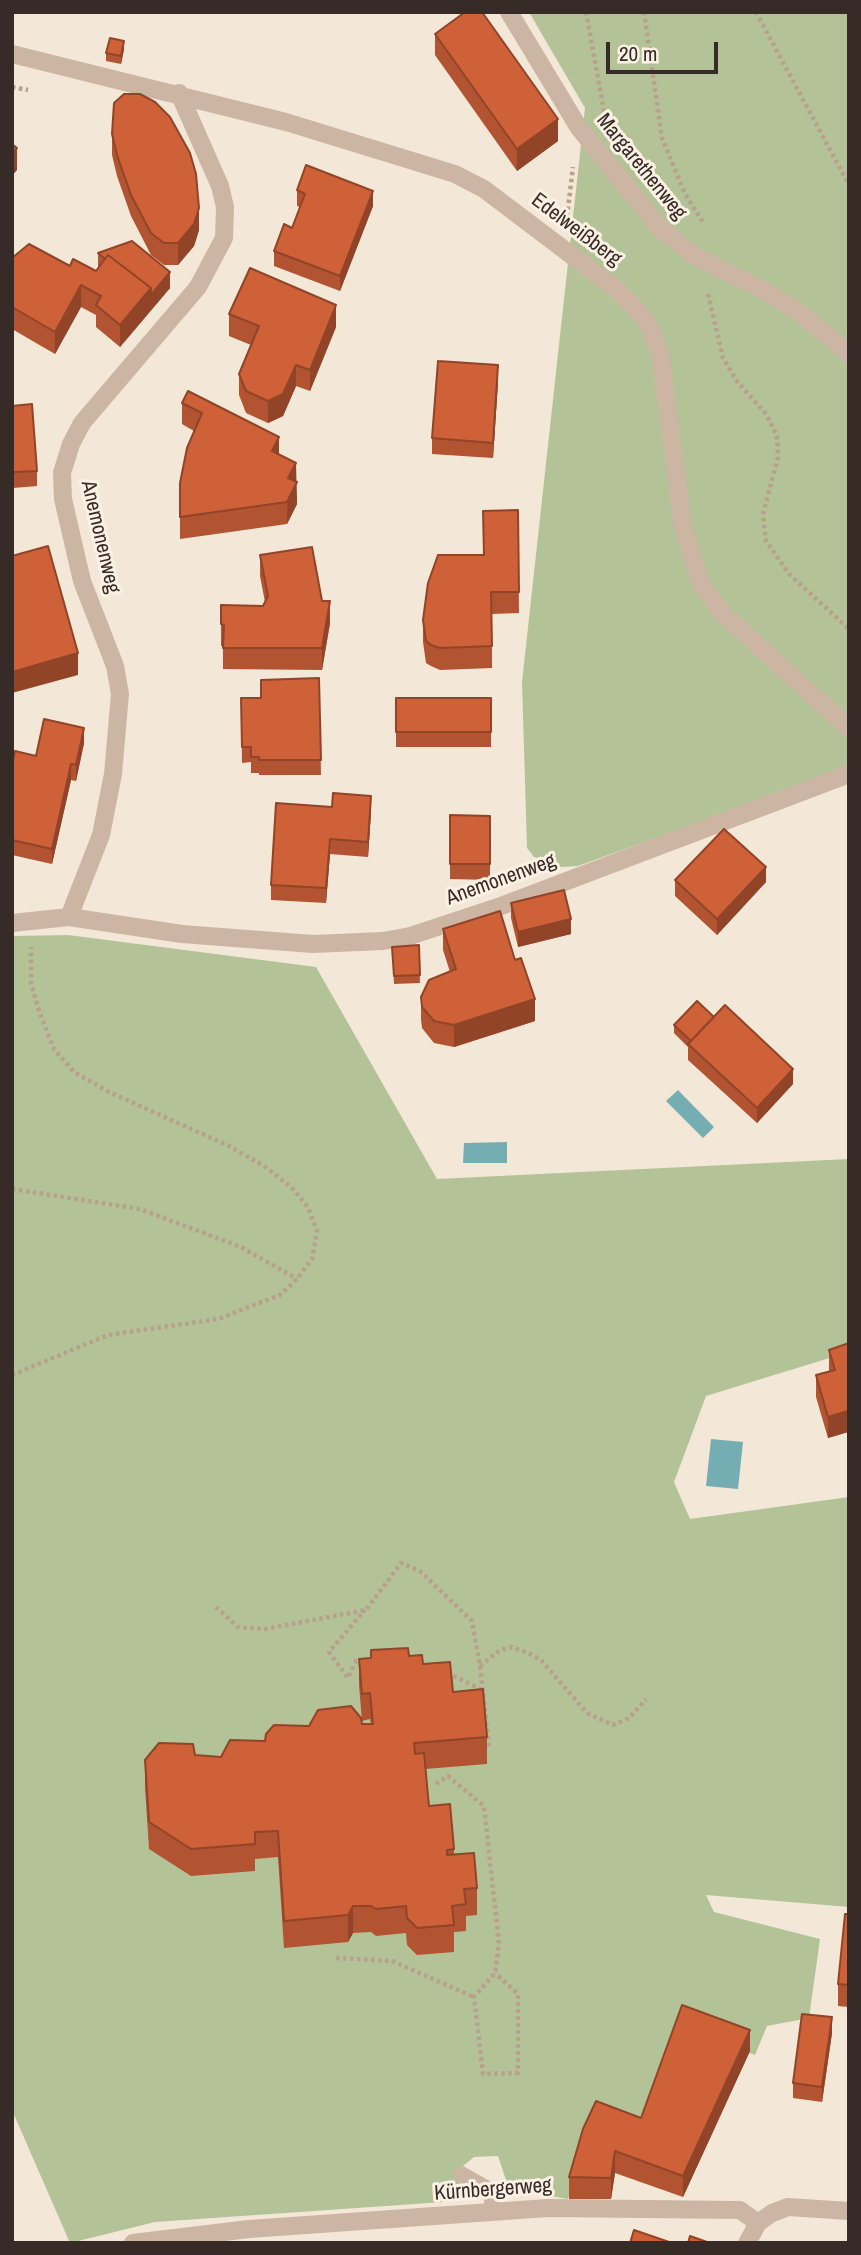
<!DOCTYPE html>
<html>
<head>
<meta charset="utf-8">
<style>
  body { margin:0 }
  #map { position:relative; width:861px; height:2255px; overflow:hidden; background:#f3e7d8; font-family:"Archivo Narrow",sans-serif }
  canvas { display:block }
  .frame { position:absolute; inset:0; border:14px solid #362b26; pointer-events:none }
  .scale { position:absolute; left:606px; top:42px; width:112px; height:32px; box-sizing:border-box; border:4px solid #362b26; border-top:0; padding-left:9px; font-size:21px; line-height:24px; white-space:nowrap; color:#362b26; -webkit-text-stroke:5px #faf1e4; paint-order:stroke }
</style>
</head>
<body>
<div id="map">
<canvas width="861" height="2255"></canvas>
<div class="frame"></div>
<div class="scale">20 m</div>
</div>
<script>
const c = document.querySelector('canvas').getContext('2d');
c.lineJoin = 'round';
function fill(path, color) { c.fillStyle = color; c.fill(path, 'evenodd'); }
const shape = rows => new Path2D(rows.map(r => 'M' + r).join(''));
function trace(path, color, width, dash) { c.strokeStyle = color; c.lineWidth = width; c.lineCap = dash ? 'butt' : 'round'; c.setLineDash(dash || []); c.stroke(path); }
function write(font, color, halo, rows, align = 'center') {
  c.font = font + ' "Archivo Narrow",sans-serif'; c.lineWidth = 6; c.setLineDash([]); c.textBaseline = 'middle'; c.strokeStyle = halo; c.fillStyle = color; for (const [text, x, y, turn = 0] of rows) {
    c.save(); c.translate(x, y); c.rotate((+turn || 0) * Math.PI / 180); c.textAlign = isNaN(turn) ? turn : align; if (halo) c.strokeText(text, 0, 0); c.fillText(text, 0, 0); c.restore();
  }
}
fill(shape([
  [529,12,849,12,849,768,578,866,561,867,534,857,527,848,522,682,585,108],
  [68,935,316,967,437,1179,849,1159,849,1352,706,1396,674,1482,690,1519,849,1497,849,1907,706,1895,714,1912,820,1939,809,2018,767,2026,755,2055,682,2027,640,2138,583,2151,568,2199,509,2189,498,2156,474,2157,463,2166,458,2201,155,2222,70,2243,12,2110,12,936]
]), '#b3c397');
fill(shape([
  [678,1090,714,1127,703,1138,666,1101],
  [507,1142,507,1163,463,1163,464,1143],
  [711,1439,743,1442,738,1489,706,1486]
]), '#75aeb2');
trace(shape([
  [586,12,604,111],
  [644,12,662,138,685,194,704,224],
  [756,12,849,185],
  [12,87,28,90],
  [567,217,573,167],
  [708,294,723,358,736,380,766,414,777,436,778,457,763,514,766,541,789,574,849,629],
  [12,1189,140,1209,241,1247,297,1279],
  [12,1375,108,1335,218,1319,280,1295,297,1279,312,1259,317,1231,308,1207,291,1187,264,1166,229,1146,109,1092,74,1072,54,1049,39,1011,31,983,31,947],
  [216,1607,238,1627,265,1629,366,1610,401,1563,420,1571,472,1621,480,1666,489,1747],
  [364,1661,356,1661,348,1678,329,1652,365,1610],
  [480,1666,500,1650,512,1647,528,1653,541,1660,587,1713,613,1725,629,1718,646,1699],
  [447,1673,483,1690],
  [436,1784,448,1776,484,1806,499,1944,495,1973,474,1997,483,2074,518,2073,518,1994,495,1973],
  [336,1958,392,1961,474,1997]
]), '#b8a08d', 4.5, [3.5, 3.5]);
trace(shape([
  [461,2174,491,2191,493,2212]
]), '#ccb6a3', 16);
trace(shape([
  [509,12,579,128,660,228,696,257,756,286,798,311,849,354],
  [12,54,286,122,455,174,484,189,620,292,648,323,660,353,683,527,701,583,722,613,849,728],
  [69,917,101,835,113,774,120,694,115,666,82,581,63,499,62,473,71,444,82,423,198,287,224,238,225,207,220,186,179,93],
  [12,923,69,917,182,934,313,944,383,941,410,936,501,906,849,774],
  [133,2243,249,2229,548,2208,740,2210,758,2223],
  [747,2243,758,2223,772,2213,788,2207,849,2211]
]), '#ccb6a3', 18);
fill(shape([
  [435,34,558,141,517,171,435,55],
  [124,49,121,64,106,61,106,53],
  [112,134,199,230,194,246,178,265,164,265,151,255,131,216,117,176,112,155],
  [297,190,373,206,340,291,274,266,274,251,292,228,300,207,297,206],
  [98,253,170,288,120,347,96,327,96,315,81,307,55,354,12,329,12,258,96,271,98,268],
  [229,314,336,327,310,391,296,386,283,416,268,423,246,413,239,395,239,374,251,345,229,336],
  [498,381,493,458,432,454,432,438],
  [182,403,279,454,296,482,297,504,287,524,180,539,180,483,194,431,182,424],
  [12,406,37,471,37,486,13,488],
  [518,510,519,613,492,614,492,668,440,670,431,666,426,663,423,642,423,620,484,555],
  [260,555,322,601,330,623,322,670,223,669,223,646,221,646,221,605,263,606,265,602,260,576],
  [319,678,321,775,259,775,259,773,251,773,251,762,242,763,241,698,261,698,261,680],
  [396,698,491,698,491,747,396,747],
  [84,743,76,781,71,780,52,864,12,855,12,765],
  [332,807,371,811,368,857,330,854,326,903,271,900,271,885],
  [450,815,490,816,490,880,450,879],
  [675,880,766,882,717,935,675,896],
  [511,903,571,934,518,947,511,918],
  [443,929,535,1021,454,1047,434,1043,422,1028,421,1019,421,997,450,972,443,950],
  [419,945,420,983,394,984,392,947],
  [714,1017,793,1084,757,1123,688,1060,688,1047,674,1033,674,1025],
  [849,1343,849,1435,848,1432,828,1438,816,1397,816,1375,829,1371,829,1350],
  [371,1650,409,1656,423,1664,453,1692,487,1737,487,1764,425,1769,429,1806,454,1849,454,1854,477,1888,477,1915,466,1916,466,1931,454,1932,454,1952,417,1955,407,1945,406,1933,376,1936,371,1932,353,1933,348,1942,284,1948,278,1857,255,1859,255,1871,191,1876,149,1849,145,1787,145,1760,195,1755,221,1757,309,1726,371,1724,370,1719,362,1721,359,1685,359,1659,371,1658],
  [849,1914,849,2007,838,2006,838,1984],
  [832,2033,822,2102,793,2098,793,2083],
  [750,2051,683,2197,615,2173,611,2199,569,2199,569,2177,641,2118]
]), '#b25331');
fill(shape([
  [124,41,124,49,121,64,121,56],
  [558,119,558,141,517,171,517,149],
  [17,148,17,170,12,176,12,154],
  [373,191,373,206,340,291,340,276],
  [199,208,199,230,194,246,178,265,178,243],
  [170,272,170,288,120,347,120,325,151,288],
  [81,285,81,307,55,354,55,332],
  [336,305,336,327,310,391,310,370],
  [296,365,296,386,283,416,268,423,268,401],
  [498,365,498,381,493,458,493,443],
  [279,437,279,459,272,451],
  [296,463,297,504,287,524,288,478],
  [330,601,330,623,322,670,322,648],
  [78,653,78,675,12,693,12,672],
  [84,728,84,743,76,781,76,765],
  [71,764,71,780,52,864,52,849],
  [371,796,371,811,368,857,368,842],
  [330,839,330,854,326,903,326,888],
  [766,867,766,882,717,935,717,919],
  [571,919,571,934,518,947,518,932],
  [535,999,535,1021,454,1047,454,1025],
  [793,1069,793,1084,757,1123,757,1108],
  [848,1411,848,1432,828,1438,828,1417],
  [353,1906,353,1933,348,1942,348,1915],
  [832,2017,832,2033,822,2102,822,2087],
  [750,2030,750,2051,683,2197,683,2176],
  [615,2151,615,2173,611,2199,611,2178]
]), '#914428');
const building = shape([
  [465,12,482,12,558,119,517,149,435,34,465,12],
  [110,38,124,41,121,56,106,53,110,38],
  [124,94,140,94,155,102,170,117,190,153,196,174,199,208,194,224,178,243,164,243,151,233,131,195,117,155,112,134,114,103,124,94],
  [12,144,17,148,12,154,12,144],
  [306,165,373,191,340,276,274,251,284,224,292,228,305,194,297,190,306,165],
  [132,241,170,272,151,295,151,288,108,255,105,259,98,253,132,241],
  [29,244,70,266,73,259,96,271,108,255,151,288,120,325,96,305,101,296,81,285,55,332,12,307,12,258,29,244],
  [250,268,336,305,310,370,296,365,283,394,268,401,246,391,239,374,259,326,229,314,250,268],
  [438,361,498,365,493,443,432,438,438,361],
  [188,391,279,437,272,451,296,463,288,478,297,482,287,502,180,517,180,483,187,448,202,413,182,403,188,391],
  [32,404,37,471,13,472,12,406,32,404],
  [518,510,519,592,491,592,492,646,440,648,431,645,426,641,423,620,428,583,438,555,484,555,483,511,518,510],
  [48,546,78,653,12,672,12,556,48,546],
  [312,547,322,601,330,601,322,648,223,648,224,625,221,624,221,605,263,606,268,596,260,555,312,547],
  [319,678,321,760,259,760,259,757,251,757,251,747,242,747,241,698,261,698,261,680,319,678],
  [396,698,491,698,491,732,396,732,396,698],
  [44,719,84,728,76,765,71,764,52,849,12,840,12,765,15,751,36,756,44,719],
  [333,793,371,796,368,842,330,839,326,888,271,885,276,803,332,807,333,793],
  [450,815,490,816,490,864,450,864,450,815],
  [724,829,766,867,717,919,675,880,724,829],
  [564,890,571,919,518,932,511,903,564,890],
  [500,911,515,960,521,958,535,999,454,1025,434,1021,422,1007,421,997,429,980,456,969,443,929,500,911],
  [419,945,420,975,394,976,392,947,419,945],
  [697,1001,714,1017,691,1041,674,1025,697,1001],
  [725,1005,793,1069,757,1108,688,1044,725,1005],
  [849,1343,849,1413,848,1411,828,1417,816,1375,835,1370,829,1350,849,1343],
  [408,1648,409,1656,422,1655,423,1664,450,1662,453,1692,483,1689,487,1737,414,1743,415,1754,424,1753,429,1806,450,1804,454,1849,447,1850,447,1855,474,1853,477,1888,464,1889,466,1904,452,1906,454,1925,417,1928,407,1918,406,1906,376,1909,371,1906,353,1906,348,1915,284,1921,278,1831,255,1832,255,1844,191,1849,149,1822,145,1760,159,1743,193,1744,195,1755,221,1757,230,1740,265,1741,266,1734,274,1725,309,1726,318,1710,351,1706,361,1718,362,1724,373,1724,370,1693,362,1694,359,1659,371,1658,371,1650,408,1648],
  [845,1914,849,1914,849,1985,838,1984,845,1914],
  [682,2005,750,2030,683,2176,615,2151,611,2178,569,2177,583,2129,596,2101,641,2118,682,2005],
  [802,2014,832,2017,822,2087,793,2083,802,2014],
  [634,2230,672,2243,630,2243,634,2230],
  [690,2236,710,2243,688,2243,690,2236]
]);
fill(building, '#cf6139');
trace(building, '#914428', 2);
write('21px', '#362b26', '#faf1e4', [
  ["Margarethenweg",641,167,51],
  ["Edelweißberg",576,230,37],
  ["Anemonenweg",100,537,77],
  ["Anemonenweg",501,880,-20],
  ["Kürnbergerweg",493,2190,-4]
]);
</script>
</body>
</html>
